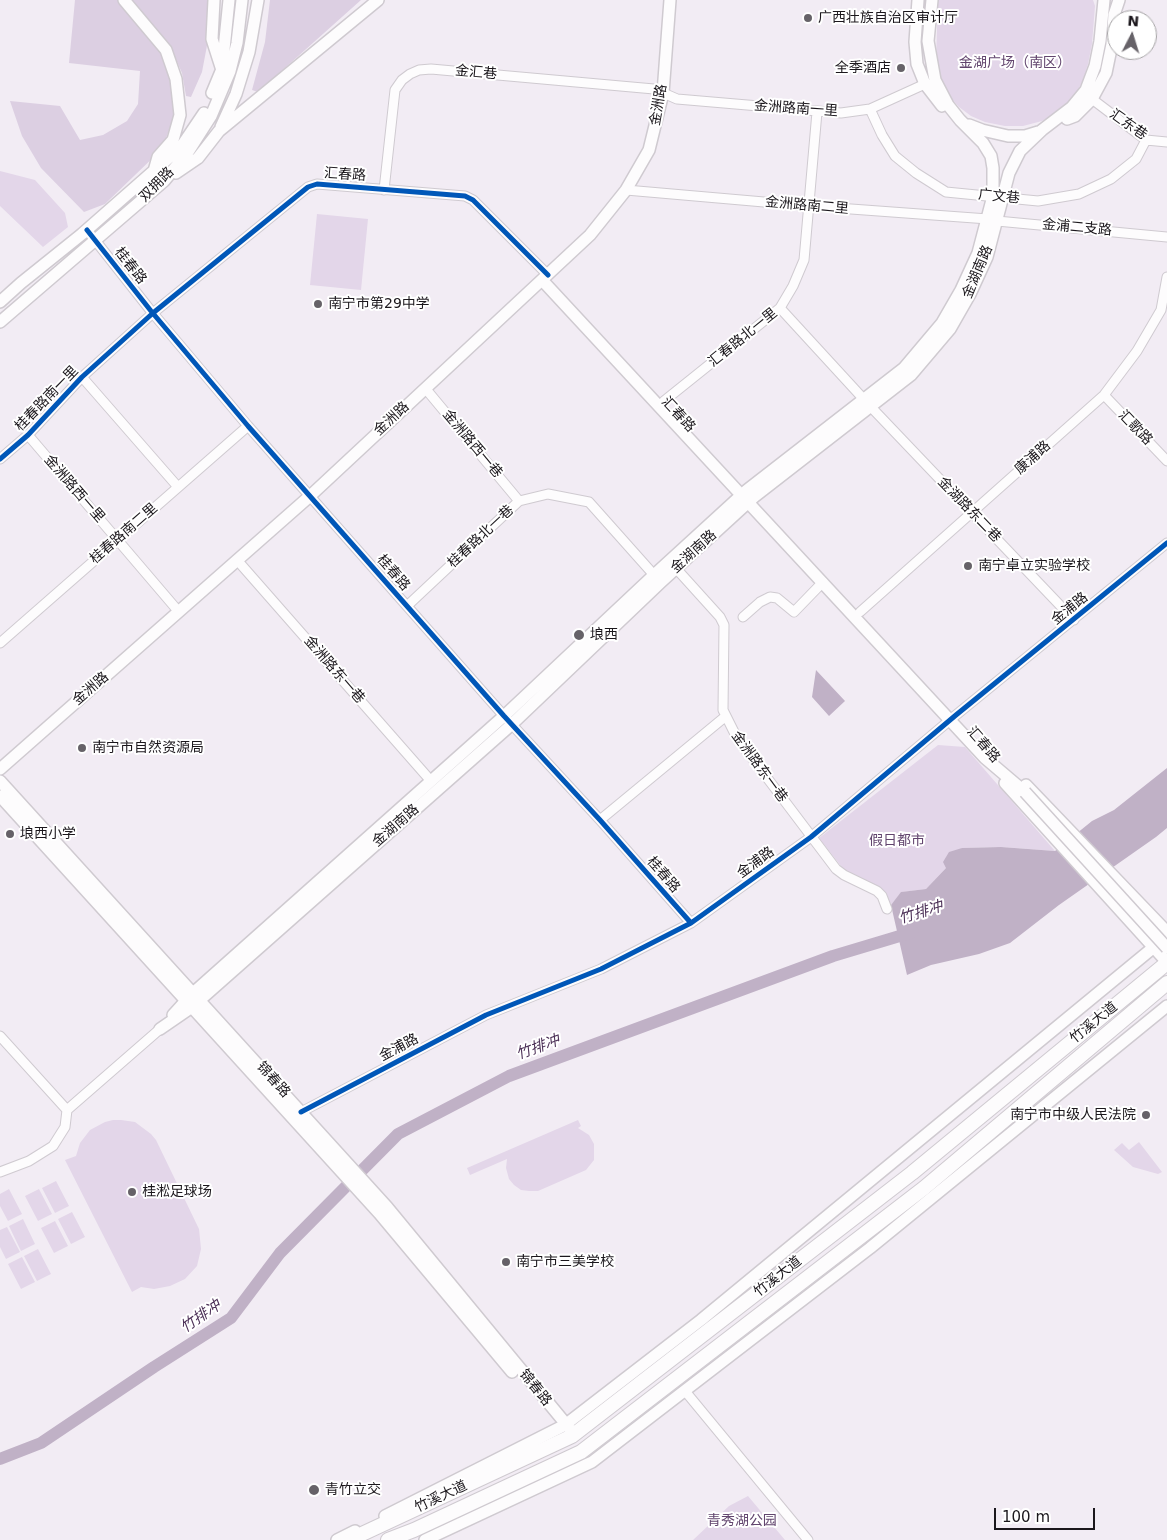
<!DOCTYPE html>
<html>
<head>
<meta charset="utf-8">
<style>
  body { margin:0 }
  #map { position:relative; width:1167px; height:1540px; overflow:hidden; background:#f2ecf4; font-family:"DejaVu Sans",sans-serif }
  canvas { display:block }
  .north { position:absolute; left:1107px; top:10px; width:50px; height:50px; box-sizing:border-box; background:#fff; border:1px solid #a4a2a4; border-radius:50%; rotate:5deg; font-size:14px; font-weight:700; line-height:20px; text-align:center; color:#1b171c }
  .north::after { content:''; display:block; margin:auto; width:18px; height:22px; background:#666268; clip-path:polygon(50% 0,100% 100%,50% 72%,0 100%) }
  .scale { position:absolute; left:994px; top:1508px; width:101px; height:22px; box-sizing:border-box; border:2px solid #1b171c; border-top:0; padding-left:6px; font-size:15px; line-height:18px; white-space:nowrap; color:#1b171c; -webkit-text-stroke:4px #fff; paint-order:stroke }
</style>
</head>
<body>
<div id="map">
<canvas width="1167" height="1540"></canvas>
<div class="north">N</div>
<div class="scale">100 m</div>
</div>
<script>
const c = document.querySelector('canvas').getContext('2d');
c.lineJoin = 'round';
function fill(path, color) { c.fillStyle = color; c.fill(path, 'evenodd'); }
const shape = rows => new Path2D(rows.map(r => 'M' + r).join(''));
function trace(path, color, width, dash) { c.strokeStyle = color; c.lineWidth = width; c.lineCap = dash ? 'butt' : 'round'; c.setLineDash(dash || []); c.stroke(path); }
function write(font, color, halo, rows, align = 'center') {
  c.font = font + ' "DejaVu Sans","Noto Sans SC",sans-serif'; c.lineWidth = 4; c.setLineDash([]); c.textBaseline = 'middle'; c.strokeStyle = halo; c.fillStyle = color; for (const [text, x, y, turn = 0] of rows) {
    c.save(); c.translate(x, y); c.rotate((+turn || 0) * Math.PI / 180); c.textAlign = isNaN(turn) ? turn : align; if (halo) c.strokeText(text, 0, 0); c.fillText(text, 0, 0); c.restore();
  }
}
fill(shape([
  [938,0,1093,0,1095,6,1092,44,1088,64,1083,80,1076,94,1069,103,1057,113,1042,121,1023,126,1005,126,985,122,971,116,959,107,950,97,944,86,939,72,936,59],
  [0,171,35,180,65,213,68,227,43,247,0,206],
  [317,214,368,219,361,290,310,285],
  [938,745,965,747,1055,851,1001,847,962,848,946,868,926,889,902,892,891,905,882,889,844,870,819,838],
  [113,1120,121,1120,135,1122,151,1134,156,1140,199,1229,201,1249,197,1266,185,1279,170,1286,154,1289,141,1287,132,1292,65,1160,76,1156,80,1143,90,1130,105,1122],
  [578,1120,581,1126,578,1128,589,1135,594,1144,594,1160,586,1170,538,1191,529,1191,521,1190,514,1185,509,1179,506,1168,507,1159,470,1175,467,1168],
  [1139,1142,1162,1172,1158,1174,1133,1167,1114,1150,1122,1143,1129,1150],
  [56,1181,69,1206,55,1213,42,1188],
  [9,1189,22,1214,8,1221,0,1206,0,1194],
  [39,1189,52,1214,38,1221,25,1196],
  [72,1212,85,1237,71,1244,58,1219],
  [23,1219,35,1244,21,1251,9,1226],
  [55,1221,68,1246,54,1253,41,1228],
  [7,1227,20,1252,6,1259,0,1247,0,1230],
  [38,1249,51,1274,37,1281,24,1256],
  [22,1257,35,1282,21,1289,8,1264],
  [748,1496,785,1540,693,1540,729,1506]
]), '#e3d6e9');
fill(shape([
  [75,0,118,0,162,53,171,80,175,114,162,149,105,204,84,212,41,168,22,136,10,101,60,106,80,140,103,135,127,121,138,104,140,71,69,63],
  [131,0,213,0,209,35,202,72,191,97,186,96,182,73,170,46],
  [270,0,361,0,258,92,252,90,265,42]
]), '#dccfe2');
fill(shape([
  [816,670,845,701,829,716,812,697],
  [1167,768,1167,828,1156,837,1059,905,1010,943,979,954,931,965,907,975,891,905,901,892,926,889,946,868,943,862,949,852,962,848,1001,847,1055,851,1092,821,1114,810]
]), '#c0b1c6');
trace(shape([
  [0,1459,41,1443,154,1367,231,1318,280,1253,398,1134,509,1076,833,956,913,932]
]), '#c0b1c6', 12);
const minor = shape([
  [1092,99,1146,140,1167,142],
  [870,109,882,135,895,156,916,173,946,192,1038,201,1079,194,1111,179,1136,159,1146,140],
  [384,190,395,90,402,80,410,74,419,70,431,69,654,89,677,99,841,113,870,109,925,84],
  [626,190,810,206,988,219,997,221,1167,237],
  [87,230,151,311,248,426,504,716,600,820,691,923],
  [780,308,870,406,1074,620],
  [82,377,178,487],
  [425,388,519,501],
  [1104,395,1167,461],
  [664,401,780,308,793,286,804,260,817,112],
  [28,435,179,612],
  [0,459,28,435,82,377,153,313,308,187,317,184,465,196,473,200,548,275],
  [237,560,431,781],
  [673,565,720,617,724,625,723,710,737,738,836,869,844,875,877,891,882,896,887,909],
  [407,606,519,501,548,494,589,502,654,575],
  [860,612,1104,395,1137,351,1161,310,1167,277],
  [743,617,760,602,770,597,777,598,794,612,823,582],
  [0,643,248,426],
  [600,820,726,716],
  [0,1036,67,1110,65,1127,53,1146,29,1161,0,1172],
  [67,1110,160,1029],
  [301,1112,486,1015,601,969,691,923,811,837,956,715,1167,543],
  [685,1391,808,1540]
]);
const major = shape([
  [124,0,166,50,176,79,180,115,173,140,158,157,154,171],
  [214,0,212,39,221,67],
  [918,0,915,42,917,64,925,84,942,106],
  [212,93,222,69,229,0],
  [1067,119,1075,116,1092,99,1106,73,1112,44,1114,15,1119,0],
  [969,125,982,130,1008,136,1025,136,1038,132],
  [221,127,236,94,249,52,258,0],
  [176,173,198,158,219,131,378,0],
  [542,280,985,758,1025,792],
  [0,302,21,283,82,234,181,147,204,113],
  [0,322,164,181,188,152,211,116,230,71,237,43,242,0],
  [0,769,310,496,590,235,626,190,649,150,663,93,670,0],
  [0,781,387,1207,570,1429],
  [1005,783,1167,962],
  [1026,785,1167,932],
  [0,796,379,1213,512,1372],
  [173,1015,193,993,504,716,654,575,747,490,904,368,942,323,961,290,978,253,993,196,993,168,991,156,983,143,960,120,948,105,935,80,928,41,932,0],
  [160,1029,192,1007,511,725,661,582,754,497,911,375,950,329,970,294,987,257,1009,173,1020,151,1042,130,1072,107,1086,90,1095,66,1100,41,1104,0],
  [385,1516,565,1425,701,1320,1154,947,1167,939],
  [337,1540,355,1531],
  [425,1540,592,1462,870,1248,1167,1006]
]);
const highway = shape([
  [349,1540,572,1436,912,1173,1167,963],
  [388,1540,414,1530,581,1452,924,1188,1167,983]
]);
trace(minor, '#cfcad0', 11);
trace(major, '#cfcad0', 14);
trace(highway, '#cfcad0', 16);
trace(minor, '#fdfcfd', 9);
trace(major, '#fdfcfd', 11);
trace(highway, '#fdfcfd', 14);
const majorBridge = shape([
  [1025,792,1167,948]
]);
trace(majorBridge, '#cfcad0', 14, []);
trace(majorBridge, '#fdfcfd', 11);
trace(shape([
  [87,230,151,311,248,426,504,716,600,820,691,923],
  [0,459,28,435,82,377,153,313,308,187,317,184,465,196,473,200,548,275],
  [301,1112,486,1015,601,969,691,923,811,837,956,715,1167,543]
]), '#0057b8', 5);
for (const [x, y, r, color] of [
  [808,18,5,"#666268"],
  [901,68,5,"#666268"],
  [318,304,5,"#666268"],
  [968,566,5,"#666268"],
  [579,635,6,"#666268"],
  [82,748,5,"#666268"],
  [10,834,5,"#666268"],
  [1146,1115,5,"#666268"],
  [132,1192,5,"#666268"],
  [506,1262,5,"#666268"],
  [314,1490,6,"#666268"]
]) { const dot = new Path2D(); dot.arc(x, y, r, 0, 2 * Math.PI); c.fillStyle = color; c.fill(dot); trace(dot, '#fff', 2); }
write('14px', '#1b171c', '#fff', [
  ["广西壮族自治区审计厅",818,18],
  ["全季酒店",891,68,"right"],
  ["南宁市第29中学",328,304],
  ["南宁卓立实验学校",978,566],
  ["埌西",590,635],
  ["南宁市自然资源局",92,748],
  ["埌西小学",20,834],
  ["南宁市中级人民法院",1136,1115,"right"],
  ["桂淞足球场",142,1192],
  ["南宁市三美学校",516,1262],
  ["青竹立交",325,1490]
], 'left');
write('14px', '#62456e', '#fff', [
  ["金湖广场（南区）",1015,63],
  ["假日都市",897,841],
  ["青秀湖公园",742,1521]
]);
write('14px', '#1b171c', '#fff', [
  ["金汇巷",476,73,5],
  ["金洲路",659,105,-80],
  ["金洲路南一里",796,109,4],
  ["汇东巷",1128,125,35],
  ["汇春路",345,175,4],
  ["双拥路",157,185,-45],
  ["广文巷",999,197,6],
  ["金洲路南二里",807,206,5],
  ["金浦二支路",1077,228,5],
  ["桂春路",130,266,52],
  ["金湖南路",978,272,-67],
  ["汇春路北一里",743,338,-39],
  ["桂春路南一里",47,399,-46],
  ["汇春路",678,415,47],
  ["金洲路",392,419,-43],
  ["汇歌路",1135,428,46],
  ["金洲路西一巷",472,444,50],
  ["康浦路",1033,458,-42],
  ["金洲路西一里",74,489,49],
  ["金湖路东二巷",969,510,46],
  ["桂春路南二里",124,534,-41],
  ["桂春路北一巷",481,537,-43],
  ["金湖南路",694,552,-42],
  ["桂春路",393,573,49],
  ["金浦路",1070,609,-39],
  ["金洲路东一巷",334,670,49],
  ["金洲路",91,689,-41],
  ["汇春路",983,745,49],
  ["金洲路东一巷",759,767,54],
  ["金湖南路",396,826,-41],
  ["金浦路",756,863,-36],
  ["桂春路",663,875,49],
  ["竹溪大道",1094,1023,-39],
  ["金浦路",399,1048,-28],
  ["锦春路",273,1080,48],
  ["竹溪大道",778,1277,-38],
  ["锦春路",535,1388,51],
  ["竹溪大道",441,1497,-25]
]);
write('italic 15px', '#4c3057', '#fff', [
  ["竹排冲",921,913,-17],
  ["竹排冲",538,1048,-20],
  ["竹排冲",201,1317,-35]
]);
</script>
</body>
</html>
